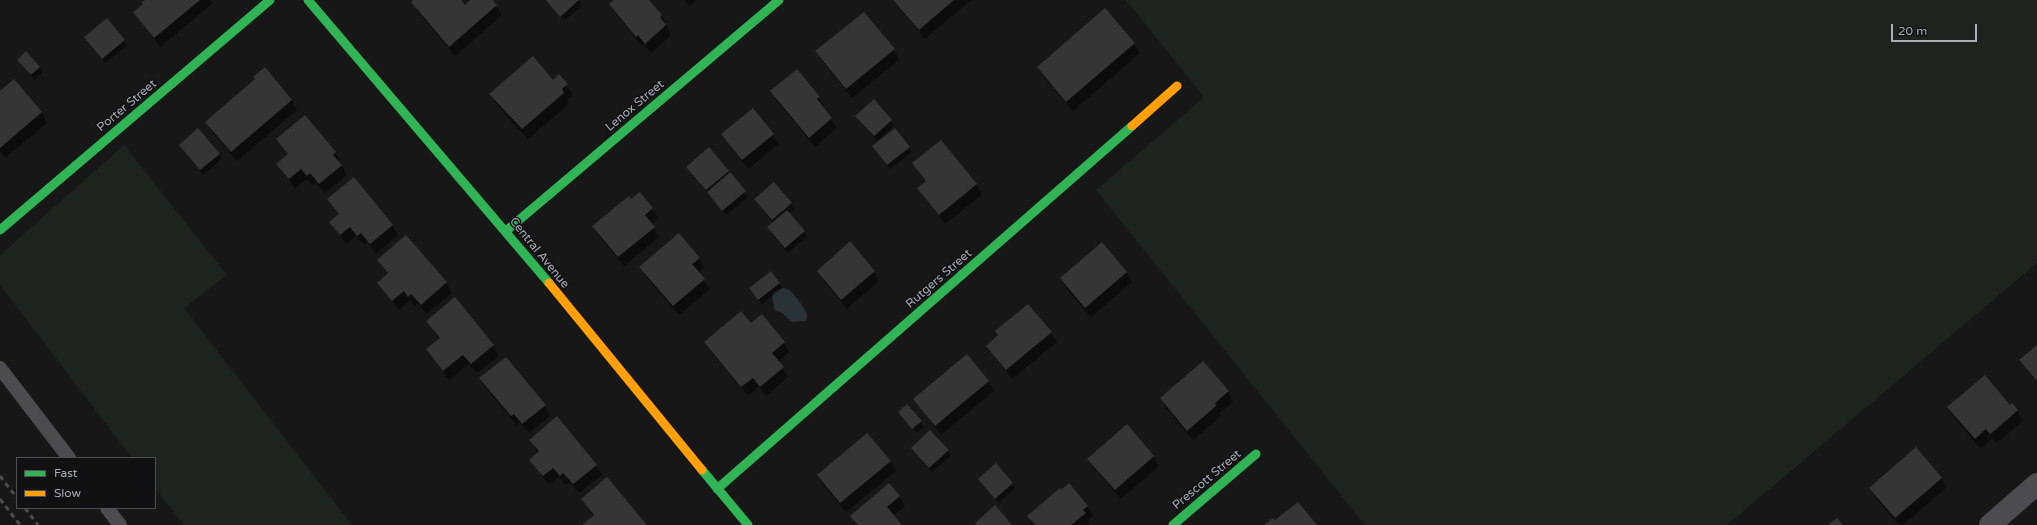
<!DOCTYPE html>
<html>
<head>
<meta charset="utf-8">
<style>
  body { margin:0 }
  #map { position:relative; width:2037px; height:525px; overflow:hidden; background:#171717; font-family:"Varela Round",sans-serif }
  canvas { display:block }
  .legend { position:absolute; left:16px; top:457px; width:140px; height:52px; box-sizing:border-box; background:#111113; border:1px solid #4d4f55; margin:0; padding:5px 7px; list-style:none; font-size:12px; color:#a8adb8 }
  .legend li { display:flex; align-items:center; gap:8px; height:20px }
  .legend b { width:20px; border:1px solid #4d4f55 }
  .scale { position:absolute; left:1891px; top:24px; width:86px; height:18px; box-sizing:border-box; border:2px solid #a8adb8; border-top:0; padding-left:5px; font-size:12px; line-height:14px; white-space:nowrap; color:#a8adb8; -webkit-text-stroke:3px #111113; paint-order:stroke }
</style>
</head>
<body>
<div id="map">
<canvas width="2037" height="525"></canvas>
<ul class="legend">
<li><b style="height:5px;background:#30b455"></b>Fast</li>
<li><b style="height:5px;background:#ff9f0a"></b>Slow</li>
</ul>
<div class="scale">20 m</div>
</div>
<script>
const c = document.querySelector('canvas').getContext('2d');
c.lineJoin = 'round';
function fill(path, color) { c.fillStyle = color; c.fill(path, 'evenodd'); }
const shape = rows => new Path2D(rows.map(r => 'M' + r).join(''));
function trace(path, color, width, dash) { c.strokeStyle = color; c.lineWidth = width; c.lineCap = dash ? 'butt' : 'round'; c.setLineDash(dash || []); c.stroke(path); }
function write(font, color, halo, rows, align = 'center') {
  c.font = font + ' "Varela Round",sans-serif'; c.lineWidth = 3; c.setLineDash([]); c.textBaseline = 'middle'; c.strokeStyle = halo; c.fillStyle = color; for (const [text, x, y, turn = 0] of rows) {
    c.save(); c.translate(x, y); c.rotate((+turn || 0) * Math.PI / 180); c.textAlign = isNaN(turn) ? turn : align; if (halo) c.strokeText(text, 0, 0); c.fillText(text, 0, 0); c.restore();
  }
}
fill(shape([
  [1126,0,2037,0,2037,263,1727,525,1365,525,1096,190,1204,97],
  [124,145,227,275,184,308,352,525,184,525,155,488,155,458,132,458,0,285,0,255]
]), '#1d241e');
fill(shape([
  [784,288,790,290,802,305,807,314,806,321,792,322,781,312,775,311,772,295,774,291]
]), '#2a3239');
fill(shape([
  [146,0,210,0,212,4,160,47,135,12],
  [414,0,459,0,464,6,472,0,492,0,502,15,455,56,418,12,412,2],
  [546,0,579,0,582,5,564,21],
  [615,0,648,0,662,16,671,35,651,53,644,44,642,46,616,14,610,5],
  [684,0,697,0,689,6],
  [893,0,971,0,925,39],
  [1105,10,1134,44,1140,53,1073,111,1044,77,1038,68],
  [106,19,127,46,105,63,88,42],
  [894,50,899,60,852,98,822,61,817,52],
  [18,60,39,67,42,72,34,80],
  [559,76,573,95,567,99,569,104,528,139,496,104,490,94,553,81],
  [14,80,42,113,47,123,5,158,0,152,0,92],
  [772,91,819,98,824,107,823,108,837,128,815,147,777,101],
  [292,100,297,110,237,161,212,132,206,122],
  [874,101,894,126,877,141,856,116],
  [753,109,779,144,748,169,722,134],
  [277,139,335,153,347,175,325,193,316,182,313,185,307,179,295,189,278,164,288,155],
  [180,146,219,154,222,159,203,175],
  [909,147,912,152,890,169,876,151],
  [914,164,976,185,982,195,945,224,918,188,926,182],
  [687,167,728,172,748,197,726,215],
  [354,178,393,226,398,235,376,254,367,242,364,245,356,236,346,244,331,222,339,215,328,199],
  [774,184,791,204,794,209,789,213,807,236,788,253,771,232,768,227,773,223,755,200],
  [631,200,652,208,658,218,651,224,659,237,624,266,599,236,593,227],
  [406,236,446,283,452,293,427,314,417,303,415,306,410,300,399,310,378,283,388,275,378,261],
  [699,258,704,268,698,273,710,289,679,315,646,277,640,267],
  [818,271,874,271,879,281,847,309,824,281],
  [1126,272,1132,282,1091,317,1066,288,1061,278],
  [779,283,782,288,762,304,753,293],
  [455,299,493,346,499,356,477,373,469,364,449,380,427,350,440,340,427,322],
  [751,324,784,343,789,352,778,362,788,377,766,396,759,387,748,396,711,352,705,343],
  [1051,333,1057,342,1012,379,987,346],
  [2037,346,2037,383,2020,360],
  [480,379,545,406,550,416,529,433,520,423,517,426,486,388],
  [988,381,994,391,941,435,914,399],
  [1228,392,1233,402,1220,413,1221,416,1193,440,1166,408,1161,398],
  [1948,407,2010,407,2017,411,2023,421,1996,443,1992,438,1981,449,1954,417],
  [2015,411,2015,414,1987,438,1986,437],
  [902,417,921,422,924,427,916,433],
  [1126,426,1153,457,1159,466,1121,499,1094,468,1088,459],
  [530,440,596,465,602,475,579,493,570,482,566,485,559,477,549,485,531,460,538,453],
  [912,448,948,451,951,455,932,472],
  [890,461,896,471,846,512,823,485,818,476],
  [996,464,1015,488,998,503,979,479],
  [1941,478,1946,488,1903,525,1899,525,1876,498,1870,488],
  [899,497,905,506,893,516,900,525,857,525,851,516],
  [582,500,646,525,584,525,594,517],
  [1087,506,1093,516,1088,520,1090,523,1088,525,1033,525,1028,516]
]), '#0007');
fill(shape([
  [145,0,200,0,154,38,133,12,143,4,141,3],
  [413,0,461,0,465,5,470,0,493,0,497,5,449,47,411,2],
  [546,0,579,0,560,17],
  [614,0,649,0,662,15,660,17,666,25,645,44,638,35,636,37,609,4],
  [893,0,954,0,919,30],
  [1105,8,1135,43,1066,102,1037,67],
  [864,12,895,49,846,89,815,51],
  [107,18,125,40,102,59,84,37],
  [26,51,40,67,31,75,17,60],
  [533,56,553,80,559,74,568,84,562,89,564,93,522,129,489,94],
  [265,67,292,100,231,152,205,122,255,79,253,77],
  [797,69,820,97,817,99,832,118,809,138,770,91],
  [14,79,42,112,0,148,0,91],
  [874,99,892,120,874,136,855,116],
  [753,108,774,134,742,160,721,134],
  [305,115,336,152,333,155,342,165,319,184,310,173,307,176,301,169,289,179,276,164,288,154,276,139],
  [198,128,220,154,200,170,179,145],
  [895,128,910,147,887,165,872,146],
  [941,140,977,184,939,215,917,188,926,181,912,163],
  [709,147,729,171,706,190,686,167],
  [730,172,746,191,722,211,707,192],
  [354,177,393,225,370,244,361,233,357,236,350,227,340,235,329,222,339,214,327,199],
  [774,182,792,203,772,220,754,199],
  [640,192,653,208,645,215,655,227,618,257,592,226,629,196,631,199],
  [787,210,805,231,785,248,767,227],
  [679,233,700,258,692,264,705,279,673,306,639,267],
  [406,235,447,282,421,305,411,294,408,297,404,291,392,301,377,283,388,273,377,260],
  [850,241,875,271,841,300,817,271],
  [1102,242,1127,272,1085,308,1060,278],
  [771,271,780,283,758,300,749,288],
  [455,297,494,345,471,364,463,355,443,371,426,349,440,338,426,321],
  [1028,304,1052,332,1006,370,986,346,998,335,995,331],
  [741,311,751,323,762,314,785,342,772,353,784,367,760,387,753,378,741,387,704,342],
  [2037,345,2037,381,2019,360],
  [967,354,989,381,935,426,913,399],
  [506,357,546,405,522,424,514,414,511,416,479,378],
  [1203,361,1229,391,1215,403,1216,406,1187,431,1160,398],
  [1985,375,2010,405,2012,403,2018,410,1990,434,1986,429,1975,439,1947,407],
  [907,404,922,421,912,429,898,412],
  [557,416,597,465,573,484,563,473,560,476,553,468,543,476,529,460,539,451,529,440],
  [1127,424,1154,456,1115,490,1087,459],
  [930,430,949,450,929,468,911,448],
  [867,433,891,461,840,503,817,475],
  [1916,447,1942,478,1895,518,1869,488],
  [996,463,1013,483,995,499,978,479],
  [607,477,646,524,646,525,582,525,594,515,581,499],
  [889,483,900,496,887,507,902,525,858,525,850,516],
  [1069,483,1088,506,1083,510,1086,513,1071,525,1035,525,1027,516,1060,488,1061,490],
  [1298,502,1317,525,1264,525,1273,518,1275,520],
  [995,505,1012,525,977,525,975,523],
  [1837,518,1843,525,1828,525]
]), '#353536');
trace(shape([
  [0,368,69,458],
  [107,508,120,525]
]), '#4b4c50', 14);
trace(shape([
  [1990,525,2037,484]
]), '#4b4c50', 22);
trace(shape([
  [308,0,549,283],
  [0,230,270,0],
  [506,231,779,0],
  [702,470,748,525],
  [717,489,1132,126],
  [1173,525,1256,454]
]), '#30b455', 9);
trace(shape([
  [1132,126,1177,86],
  [549,283,702,470]
]), '#ff9f0a', 9);
trace(shape([
  [0,476,17,498],
  [0,499,20,525],
  [25,508,38,525]
]), '#4b4c4f', 3, [5, 4]);
write('12px', '#a8adb8', '#111113', [
  ["Porter Street",127,106,-40],
  ["Lenox Street",635,106,-40],
  ["Central Avenue",539,253,51],
  ["Rutgers Street",939,279,-41],
  ["Prescott Street",1207,480,-40]
]);
</script>
</body>
</html>
